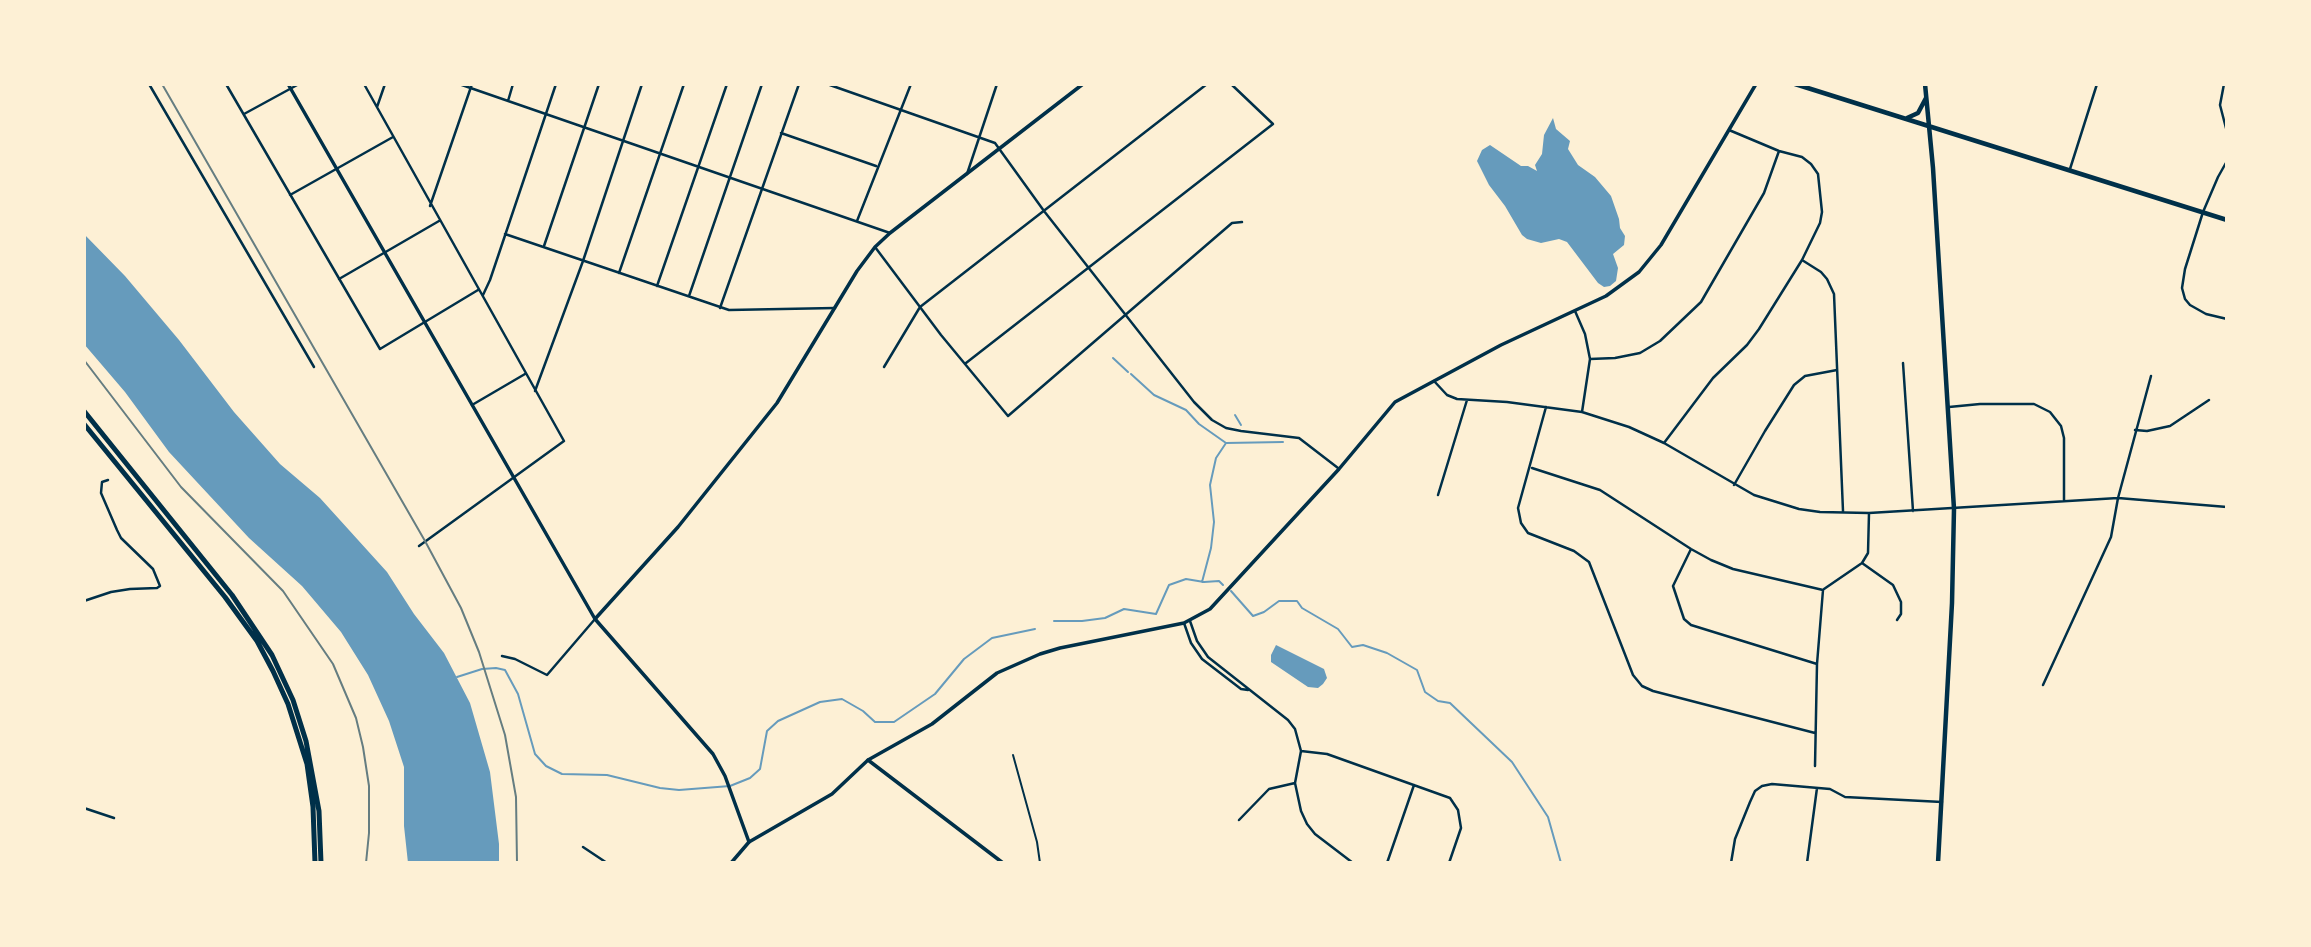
<!DOCTYPE html>
<html>
<head>
<meta charset="utf-8">
<style>
  body { margin:0 }
  #map { position:relative; width:2311px; height:947px; overflow:hidden; background:#fdf0d5; font-family:"Source Sans 3",sans-serif }
  canvas { display:block }
  .frame { position:absolute; inset:0; border:86px solid #fdf0d5; pointer-events:none }
</style>
</head>
<body>
<div id="map">
<canvas width="2311" height="947"></canvas>
<div class="frame"></div>
</div>
<script>
const c = document.querySelector('canvas').getContext('2d');
c.lineJoin = 'round';
function fill(path, color) { c.fillStyle = color; c.fill(path, 'evenodd'); }
const shape = rows => new Path2D(rows.map(r => 'M' + r).join(''));
function trace(path, color, width, dash) { c.strokeStyle = color; c.lineWidth = width; c.lineCap = dash ? 'butt' : 'round'; c.setLineDash(dash || []); c.stroke(path); }
fill(shape([
  [1553,118,1556,129,1570,141,1568,149,1578,165,1595,177,1611,196,1619,219,1620,228,1625,236,1624,245,1613,254,1618,268,1616,281,1610,286,1604,287,1598,283,1567,242,1559,239,1541,243,1527,239,1522,235,1505,206,1489,185,1477,161,1482,150,1490,145,1521,166,1528,166,1537,171,1535,165,1542,154,1544,135],
  [84,234,125,276,179,340,234,412,280,464,320,498,387,572,414,614,444,653,470,703,490,772,499,844,499,863,408,863,404,826,404,767,389,721,368,675,341,632,302,586,249,538,169,452,125,392,84,344],
  [1276,645,1324,669,1327,678,1323,684,1318,688,1308,687,1271,662,1271,655]
]), '#669bbc');
trace(shape([
  [1113,358,1128,372],
  [1131,374,1154,395,1186,410,1199,424,1226,443,1216,458,1210,485,1214,522,1211,548,1202,582],
  [1235,415,1241,425],
  [1226,443,1283,442],
  [1231,591,1253,616,1264,612,1279,601,1297,601,1302,608,1338,629,1352,647,1363,645,1387,653,1417,670,1425,692,1438,701,1450,703,1512,762,1548,817,1561,863],
  [1054,621,1082,621,1105,618,1124,609,1156,614,1169,585,1186,579,1204,582,1219,581,1223,585],
  [457,677,482,669,496,668,505,670,518,694,535,754,546,766,562,774,607,775,660,788,679,790,730,786,750,778,760,769,767,731,778,721,820,702,842,699,863,711,875,722,894,722,935,694,964,659,992,638,1035,629]
]), '#669bbc', 2);
trace(shape([
  [1013,755,1037,842,1040,863]
]), '#003049', 2);
trace(shape([
  [149,84,314,367],
  [226,84,380,349,478,290],
  [364,84,564,441,419,546],
  [459,84,890,233],
  [827,84,995,143,1044,211,1194,402,1212,420,1226,428,1241,431,1299,438,1338,468],
  [2224,84,2220,105,2227,132],
  [508,101,513,84],
  [377,107,385,84],
  [244,114,299,84],
  [781,133,876,166],
  [2227,161,2218,177,2203,212,2185,269,2182,288,2185,299,2190,305,2206,314,2227,319],
  [2070,169,2097,84],
  [967,174,997,84],
  [290,195,393,137],
  [430,206,472,84],
  [857,221,911,84],
  [505,234,729,310,835,308],
  [544,246,599,84],
  [875,247,941,335,1008,416,1232,223,1242,222],
  [1802,260,1821,272,1827,279,1834,294,1843,511],
  [619,273,684,84],
  [339,279,439,221],
  [657,286,727,84],
  [483,295,490,280,556,84],
  [689,296,762,84],
  [720,308,799,84],
  [1575,311,1585,334,1590,359,1582,412],
  [1590,359,1615,358,1640,353,1660,341,1701,302,1764,193,1779,151],
  [966,363,1273,124,1231,84],
  [1903,363,1913,511],
  [884,367,920,307,1207,84],
  [1434,381,1447,395,1457,399,1507,402,1582,412,1629,427,1664,443,1754,495,1799,509,1820,512,1869,513,2118,498,2227,507],
  [535,391,583,261,642,84],
  [472,405,525,374],
  [1546,407,1518,508,1521,523,1528,533,1574,551,1589,562,1633,675,1642,686,1653,691,1815,733],
  [1949,407,1980,404,2034,404,2050,412,2061,426,2064,438,2064,500],
  [2135,430,2147,431,2170,426,2209,400],
  [1664,443,1713,378,1747,345,1759,329,1802,260,1820,223,1822,212,1818,174,1811,164,1802,157,1779,151,1729,130],
  [1532,468,1600,490,1691,549,1711,560,1733,569,1823,590],
  [1734,485,1765,431,1794,385,1805,376,1837,370],
  [1438,495,1467,400],
  [1691,549,1673,586,1684,619,1691,625,1817,664],
  [1862,563,1893,585,1901,602,1901,614,1897,620],
  [1824,589,1862,563,1868,553,1869,513],
  [84,601,111,592,130,589,157,588,160,586,153,569,121,538,117,530,101,493,102,482,108,480],
  [1190,621,1197,641,1208,657,1288,720,1295,729,1301,751,1295,783,1301,811,1307,824,1315,834,1353,863],
  [1184,623,1191,643,1202,659,1241,689,1248,690],
  [502,656,515,659,547,675,595,619],
  [2043,685,2111,537,2118,498,2151,376],
  [1301,751,1327,754,1450,798,1458,810,1461,828,1449,863],
  [1815,766,1817,664,1823,590],
  [84,808,114,818],
  [1239,820,1269,789,1295,783],
  [583,847,607,863],
  [1387,863,1414,785],
  [1731,863,1735,839,1750,802,1755,791,1762,786,1772,784,1830,789,1845,797,1942,802],
  [1807,863,1817,788]
]), '#003049', 2.5);
trace(shape([
  [595,619,678,527,777,403,857,271,875,247,890,233,1083,84],
  [868,760,932,724,997,673,1040,654,1060,648,1184,623,1210,609,1339,469,1395,402,1501,345,1606,296,1639,272,1661,245,1756,84],
  [731,863,749,842]
]), '#003049', 3.5);
trace(shape([
  [288,84,595,619,713,754,725,776,749,842,832,794,868,760,1003,863]
]), '#003049', 3.5);
trace(shape([
  [1795,84,2227,220],
  [1925,84,1933,168,1954,509,1952,603,1938,863],
  [1907,118,1918,113,1926,98]
]), '#003049', 4.5);
trace(shape([
  [84,411,232,595,272,655,293,700,306,741,319,811,321,863],
  [84,424,225,597,257,641,273,671,288,704,307,764,313,807,315,863]
]), '#003049', 5);
trace(shape([
  [162,84,425,541,461,608,479,652,505,735,516,797,517,863],
  [84,360,181,487,283,591,333,664,356,718,363,747,369,786,369,833,366,863]
]), '#657d81', 2);
</script>
</body>
</html>
